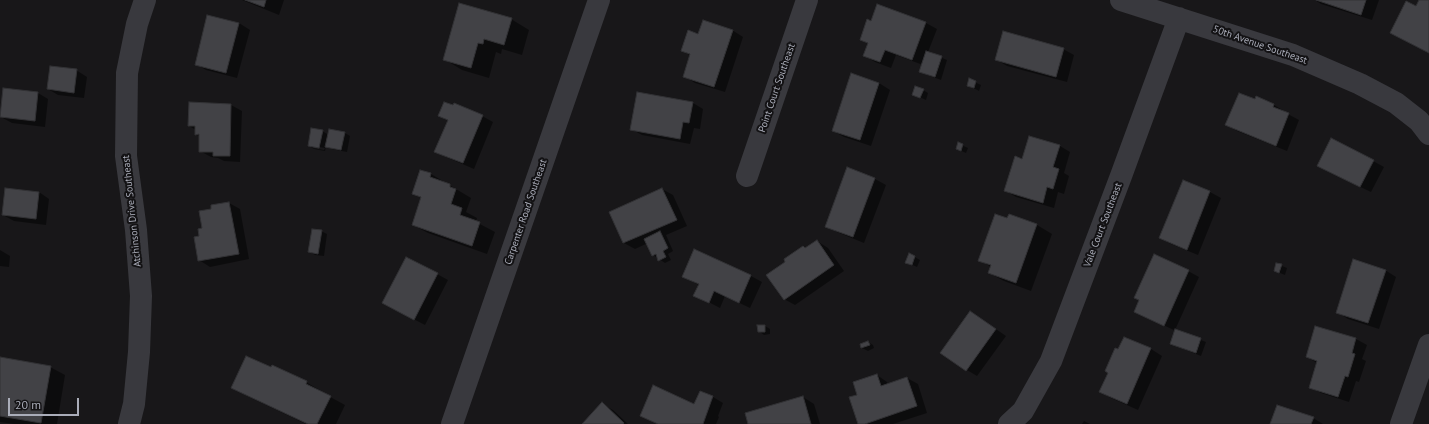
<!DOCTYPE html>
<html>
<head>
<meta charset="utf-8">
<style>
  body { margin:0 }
  #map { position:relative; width:1429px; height:424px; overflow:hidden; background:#181719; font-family:"PT Sans",sans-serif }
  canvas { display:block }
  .scale { position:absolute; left:8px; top:398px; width:71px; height:18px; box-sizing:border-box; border:2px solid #aaadb9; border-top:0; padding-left:5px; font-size:12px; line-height:14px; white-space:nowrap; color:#aaadb9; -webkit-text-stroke:3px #131214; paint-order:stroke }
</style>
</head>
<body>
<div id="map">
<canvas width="1429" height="424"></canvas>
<div class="scale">20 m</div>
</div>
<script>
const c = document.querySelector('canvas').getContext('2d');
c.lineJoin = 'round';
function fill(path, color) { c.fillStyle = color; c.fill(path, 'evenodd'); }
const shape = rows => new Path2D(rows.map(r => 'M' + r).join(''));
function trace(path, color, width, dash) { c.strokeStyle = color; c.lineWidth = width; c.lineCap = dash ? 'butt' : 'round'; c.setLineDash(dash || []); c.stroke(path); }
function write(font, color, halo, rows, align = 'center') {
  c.font = font + ' "PT Sans",sans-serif'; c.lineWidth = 4; c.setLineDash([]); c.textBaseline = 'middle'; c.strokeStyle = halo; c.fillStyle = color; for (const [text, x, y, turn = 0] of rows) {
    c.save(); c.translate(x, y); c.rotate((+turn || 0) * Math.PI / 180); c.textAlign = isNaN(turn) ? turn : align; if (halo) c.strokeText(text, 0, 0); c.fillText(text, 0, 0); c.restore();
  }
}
fill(shape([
  [242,0,284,0,279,15],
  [1315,0,1379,0,1372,20,1321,4],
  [878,5,926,23,937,29,928,52,947,60,941,80,920,72,923,65,896,55,891,68,875,62,865,56,869,44,861,39,872,22],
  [511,19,529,30,522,55,502,49,501,54,496,52,489,78,462,70,444,59],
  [239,23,250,30,237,78,206,70,196,64],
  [732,30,743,37,725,92,695,83,684,76,691,56,682,50,698,35],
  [1063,49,1074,55,1067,82,1007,66,997,60],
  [76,70,87,77,84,98,58,95,48,89],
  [970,80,981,85,979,91,968,85],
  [879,83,890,90,871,146,844,137,833,131],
  [923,90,928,93,926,100,913,94],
  [38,93,48,99,45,127,12,123,1,117],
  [190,103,231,105,242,111,240,162,224,161,218,158,211,157,200,151,200,137,196,134,196,130,189,126],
  [693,103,703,109,700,129,694,128,690,144,642,135,631,129],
  [1274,105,1284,111,1284,112,1299,120,1287,151,1237,131,1227,125,1272,112],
  [439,115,482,116,493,122,474,169,446,157,436,151,448,121],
  [330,130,345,133,350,136,347,152,332,149,326,146,325,151,314,149,309,146,322,131,329,135],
  [313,146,325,148,324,150,313,148],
  [959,144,968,148,966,153,957,149],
  [1060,146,1070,152,1064,173,1069,176,1064,194,1058,192,1054,208,1016,197,1006,191,1023,160],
  [1373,161,1384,167,1371,192,1329,172],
  [847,168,875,179,886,185,864,243,837,232,826,226],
  [431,174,471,198,466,212,477,218,476,222,495,232,487,254,428,233,413,225,422,198,413,193],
  [1183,182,1210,192,1221,198,1198,255,1171,244,1160,238],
  [662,189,673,195,687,226,666,235,673,251,668,254,671,260,665,263,653,255,648,243,635,249,624,243,610,212],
  [39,192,49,199,46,225,14,221,3,215],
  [229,203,240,209,249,259,210,267,199,260,200,237,203,229,213,209],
  [1009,215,1037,225,1052,234,1031,291,1004,281,989,273,991,267,980,260,1008,219],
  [321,231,327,234,324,256,315,255,310,252],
  [817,241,828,248,844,271,795,305,784,299,787,262],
  [0,250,10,256,9,267,0,266],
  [695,251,751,276,762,282,750,308,725,296,720,308,695,295,699,285,684,277],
  [909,254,920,260,917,267,906,262],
  [1277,264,1287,268,1285,275,1275,271],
  [1385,270,1396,277,1379,329,1348,319,1337,312],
  [1188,271,1199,277,1175,330,1206,342,1201,356,1171,344,1176,331,1135,312],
  [437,274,448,280,425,325,394,309],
  [971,312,1006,336,977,376,967,370],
  [765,326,770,329,770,334,764,335,759,331],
  [1316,327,1356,339,1367,345,1362,359,1366,361,1359,382,1356,381,1349,402,1321,393,1310,387,1317,363,1307,357],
  [1124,338,1151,349,1162,356,1138,410,1111,398,1101,392],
  [868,342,873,345,874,348,868,351,862,348],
  [0,358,50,367,65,375,57,424,14,424,0,422],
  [877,375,887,382,888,384,907,378,918,384,927,413,893,424,859,424,858,396],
  [306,382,321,391,321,392,345,405,336,424,306,424,247,396,232,388],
  [713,397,723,403,718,416,719,417,716,424,657,424,641,415,695,405],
  [803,397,814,404,820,424,749,424],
  [602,404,613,410,628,424,583,424],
  [1313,418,1323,424,1271,424],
  [1084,421,1090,424,1082,424]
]), '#0007');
const building = shape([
  [245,0,266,0,264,7,245,0],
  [1316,0,1366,0,1361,15,1316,0],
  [1419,0,1429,0,1429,53,1390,33,1406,1,1416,6,1419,0],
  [459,3,512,18,504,45,484,39,483,44,478,43,471,68,443,60,459,3],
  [877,4,926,22,912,60,885,50,880,62,863,56,868,43,860,40,867,19,871,21,877,4],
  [207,15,239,23,226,73,195,65,207,15],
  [703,20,733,30,714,87,683,77,690,54,681,51,688,30,698,34,703,20],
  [1003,31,1064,48,1056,77,995,60,1003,31],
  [926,51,942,56,935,77,919,72,926,51],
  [50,66,77,69,74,93,47,89,50,66],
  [851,73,879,83,860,140,832,131,851,73],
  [969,78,976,81,974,88,967,86,969,78],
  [915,86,924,89,920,98,912,95,915,86],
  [3,88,38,92,35,121,0,117,3,88],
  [637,92,693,102,689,123,683,122,680,139,630,130,637,92],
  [1239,93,1255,99,1256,96,1274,104,1273,107,1289,113,1276,146,1225,125,1239,93],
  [189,102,231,104,230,156,213,156,213,152,199,152,199,134,195,135,195,126,188,126,189,102],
  [444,102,453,105,454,103,483,115,463,163,434,152,448,120,438,116,444,102],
  [311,128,323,130,319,148,308,146,311,128],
  [329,129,345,132,341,150,325,147,329,129],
  [1029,136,1060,145,1053,167,1059,169,1053,189,1047,187,1043,203,1004,191,1015,156,1022,159,1029,136],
  [1331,138,1374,160,1360,187,1317,166,1331,138],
  [958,142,963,144,961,151,956,149,958,142],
  [847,167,875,178,853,237,825,227,847,167],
  [420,170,431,173,430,177,450,184,450,187,456,189,451,204,462,208,460,215,480,222,472,246,412,225,421,197,412,194,420,170],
  [1183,180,1210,191,1187,250,1159,238,1183,180],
  [5,188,39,192,36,219,2,215,5,188],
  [662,188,677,220,623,243,609,212,662,188],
  [229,202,239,254,198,261,194,237,199,236,198,229,202,228,199,211,211,209,211,205,229,202],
  [995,214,1007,218,1009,214,1037,224,1016,283,988,273,991,265,978,261,995,214],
  [312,229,322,230,318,254,308,252,312,229],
  [660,231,668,248,663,251,666,257,658,261,656,254,652,256,644,239,660,231],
  [817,240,834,265,784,300,766,275,785,262,784,259,803,246,805,248,817,240],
  [694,249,751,275,739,303,714,291,709,303,693,296,699,284,682,277,694,249],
  [909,253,915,256,912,265,905,263,909,253],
  [1154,254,1189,270,1164,326,1134,312,1139,300,1134,298,1154,254],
  [406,257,438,273,414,320,382,303,406,257],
  [1353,259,1386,270,1368,323,1336,313,1353,259],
  [1276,263,1282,264,1279,273,1274,271,1276,263],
  [970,311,996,329,966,371,940,353,970,311],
  [757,325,765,325,765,332,758,332,757,325],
  [1315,326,1356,338,1352,353,1355,354,1348,377,1345,376,1338,397,1309,388,1317,361,1306,357,1315,326],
  [1175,329,1201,338,1196,353,1170,344,1175,329],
  [1124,337,1151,348,1127,404,1099,392,1108,373,1105,371,1115,348,1118,349,1124,337],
  [868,341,870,345,861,348,860,344,868,341],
  [246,356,271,367,272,365,307,381,306,384,331,396,317,424,308,424,231,388,246,356],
  [0,357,51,366,41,423,0,416,0,357],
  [877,374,881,386,907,377,917,406,865,424,858,424,849,397,857,395,853,382,877,374],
  [653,385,694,404,700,391,713,396,703,424,658,424,640,416,653,385],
  [803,396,811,424,748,424,745,413,803,396],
  [602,402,624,423,623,424,582,424,602,402],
  [1277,405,1314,417,1311,424,1270,424,1277,405]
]);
fill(building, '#424246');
trace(building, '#323235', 1);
trace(shape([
  [1121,0,1293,55,1360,84,1396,103,1419,121,1429,134],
  [747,176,807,0],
  [129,424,134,404,139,352,141,296,136,230,126,156,127,73,137,24,145,0],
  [452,424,599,0],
  [1009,424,1023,411,1051,361,1121,176,1179,18],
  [1401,424,1429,345]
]), '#39393e', 22);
write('10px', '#aaadb9', '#131214', [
  ["50th Avenue Southeast",1260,45,19],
  ["Point Court Southeast",777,88,-71],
  ["Atchinson Drive Southeast",132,211,-96],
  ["Carpenter Road Southeast",526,212,-71],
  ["Vale Court Southeast",1103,225,-69]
]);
</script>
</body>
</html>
